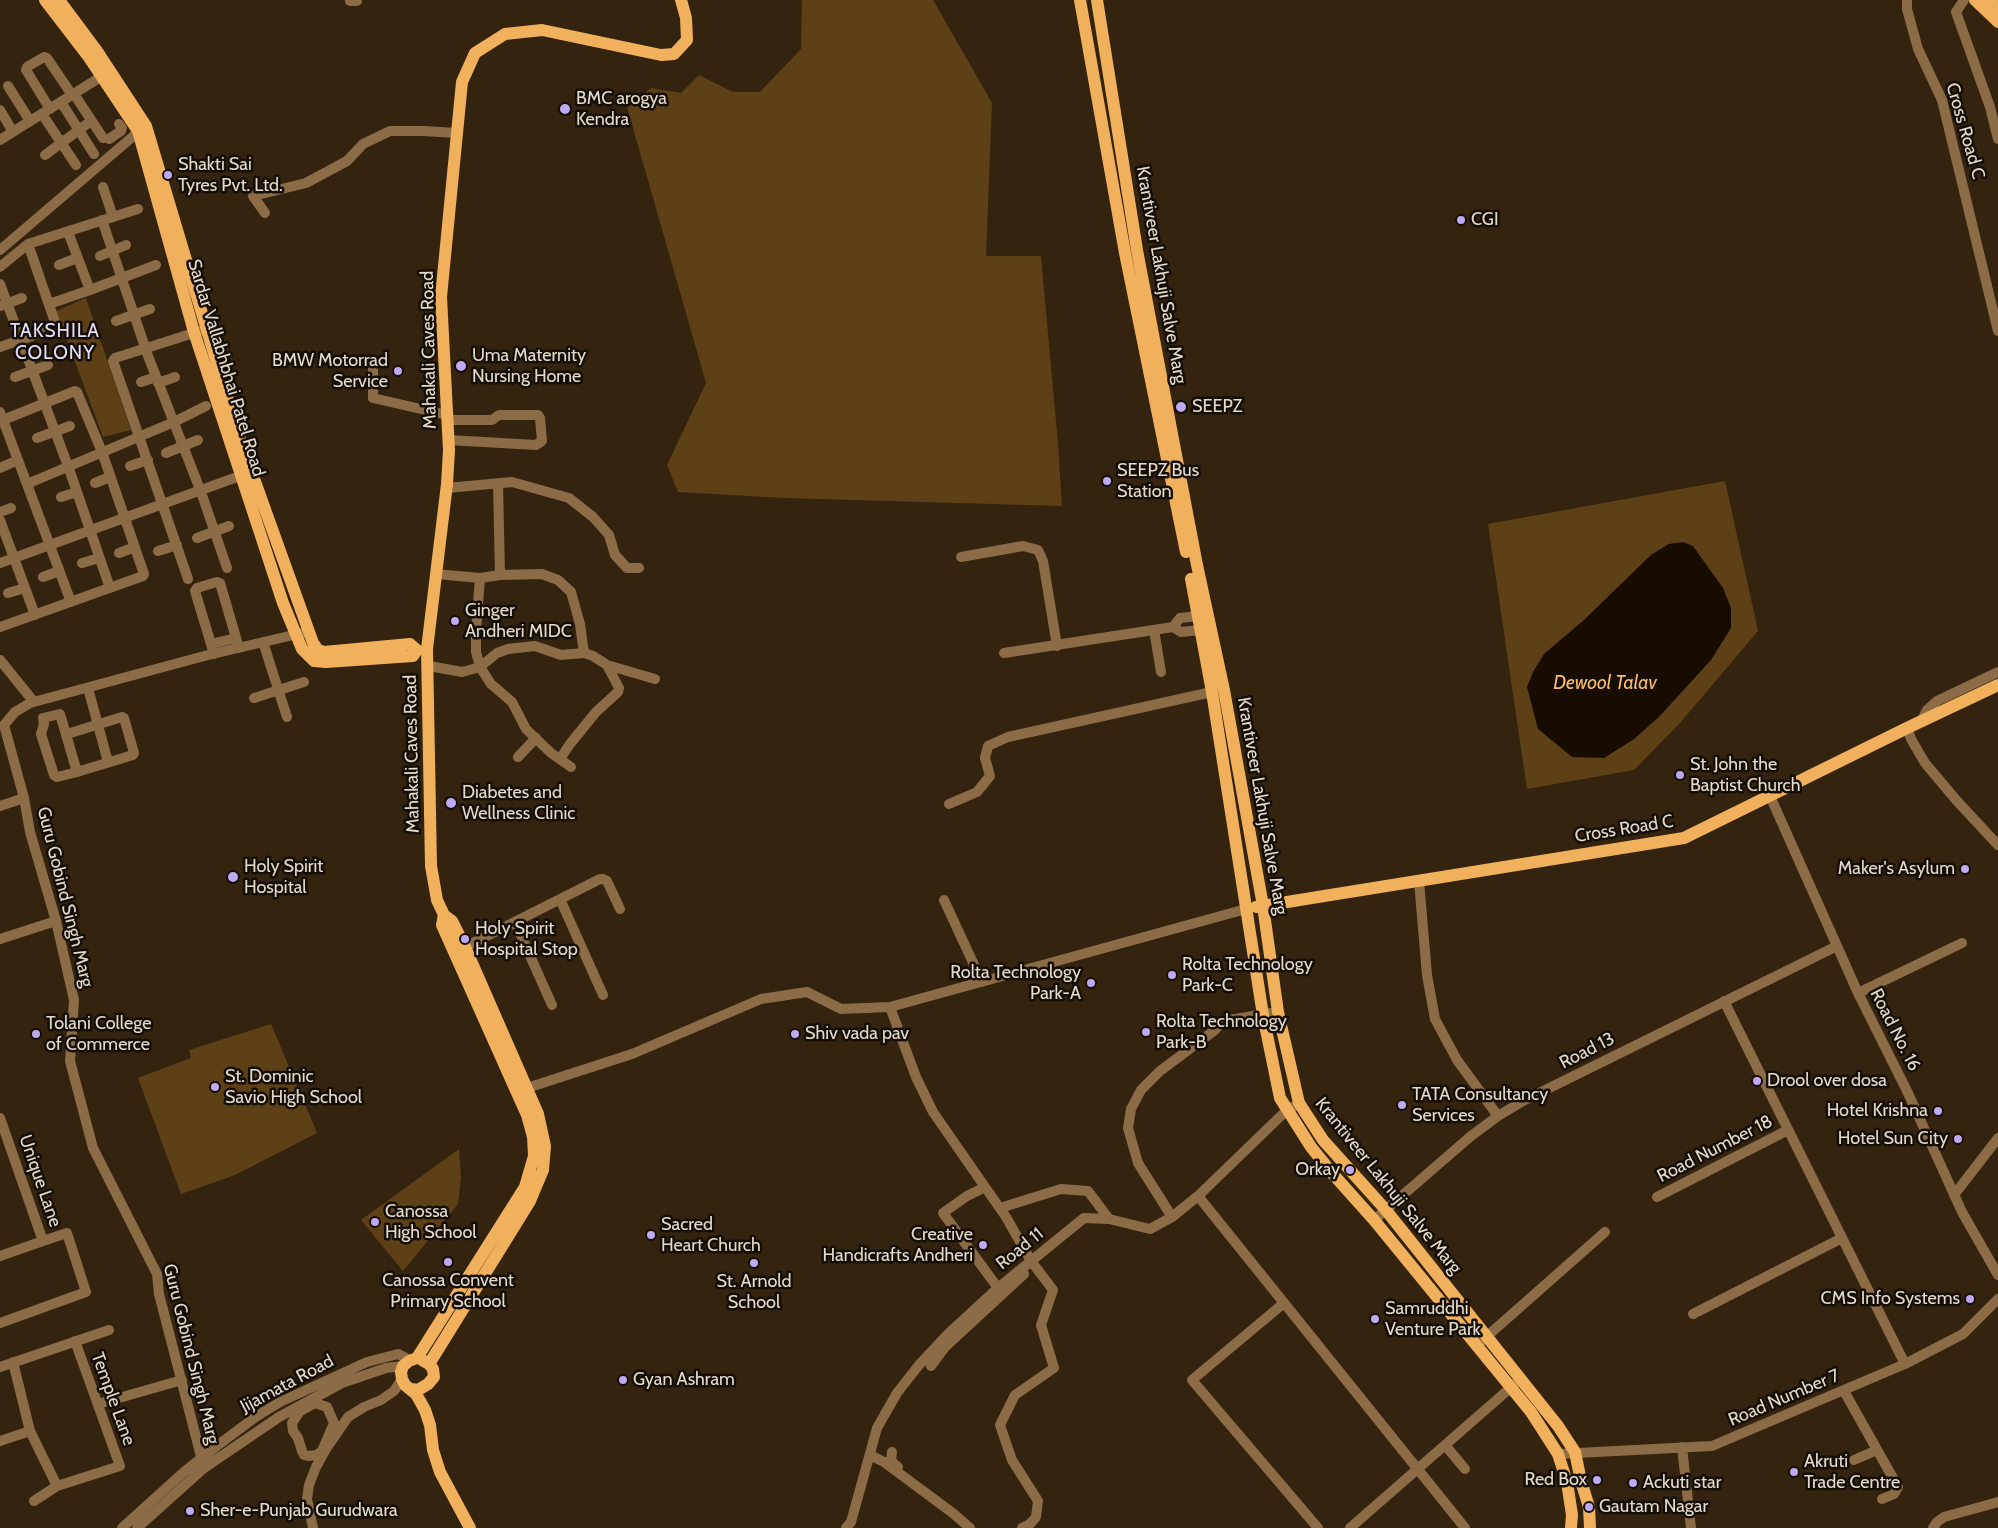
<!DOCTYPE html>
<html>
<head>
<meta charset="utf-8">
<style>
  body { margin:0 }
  canvas { display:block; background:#33230f }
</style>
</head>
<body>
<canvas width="1998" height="1528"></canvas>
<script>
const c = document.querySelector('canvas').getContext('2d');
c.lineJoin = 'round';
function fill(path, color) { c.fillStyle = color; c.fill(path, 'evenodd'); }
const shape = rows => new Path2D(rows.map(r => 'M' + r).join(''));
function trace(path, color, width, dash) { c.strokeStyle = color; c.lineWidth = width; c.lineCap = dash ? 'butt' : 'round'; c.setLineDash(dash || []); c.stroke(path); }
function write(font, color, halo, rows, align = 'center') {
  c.font = font + ' Cabin,sans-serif'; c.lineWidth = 5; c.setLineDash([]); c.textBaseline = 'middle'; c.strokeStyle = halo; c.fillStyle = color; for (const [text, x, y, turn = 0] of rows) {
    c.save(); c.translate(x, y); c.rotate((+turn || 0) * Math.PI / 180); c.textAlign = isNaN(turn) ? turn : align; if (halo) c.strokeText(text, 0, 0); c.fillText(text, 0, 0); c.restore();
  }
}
fill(shape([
  [802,0,933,0,992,103,986,256,1041,256,1058,444,1062,506,785,498,678,492,667,465,706,383,627,107,651,88,681,93,699,75,733,92,760,92,801,49],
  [86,298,131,430,103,437,56,311],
  [1725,481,1758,631,1680,723,1634,770,1527,789,1488,524],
  [1683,543,1544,654,1583,621,1651,555,1669,544],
  [271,1024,317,1133,235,1175,181,1194,138,1078,191,1058,189,1050],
  [459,1149,461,1178,458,1204,403,1271,361,1220]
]), '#5e4017');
fill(shape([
  [1683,542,1693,546,1723,588,1731,608,1731,628,1711,660,1659,717,1634,739,1604,758,1572,757,1538,729,1527,687,1533,672,1544,654,1583,621,1651,555,1669,544]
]), '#180c00');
trace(shape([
  [1907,0,1907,9,1918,49,1942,100,1998,331],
  [1964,0,1956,12,1990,107,1998,139],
  [350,1,357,1],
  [8,86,30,121],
  [74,94,103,138],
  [61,102,94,154],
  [50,109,26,70,27,67,44,57,47,58,72,95],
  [0,110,13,132],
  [42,114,76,165],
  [109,139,121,131,122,128,119,124],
  [0,140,107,73],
  [45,155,91,121],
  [103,187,113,217],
  [265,213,253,196,306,183,347,161,363,144,390,131,424,131,456,133],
  [102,220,148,356,201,492,227,568],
  [68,232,90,290,156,265],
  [0,250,144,127],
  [100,256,126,245],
  [59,265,77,258],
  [0,267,28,244,138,209],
  [0,284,68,466,110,588],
  [49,304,90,290],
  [0,306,22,298],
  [116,321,150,309],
  [0,347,54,328,56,325,28,244],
  [373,367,373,398,447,415],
  [15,377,48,365],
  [141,382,156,377],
  [158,383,175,377],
  [0,412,71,602],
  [447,420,492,420,499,415,538,415,540,418,542,441,536,445,448,440],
  [37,438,70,426],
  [166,453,198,440],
  [130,466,148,460],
  [0,468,18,460],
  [95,483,110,477],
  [498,483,500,575],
  [27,484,174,422,206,406],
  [447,488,512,482,569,498,593,517,609,535,615,555,627,568,639,568],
  [61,497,77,492],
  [0,512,11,508],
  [0,520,35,615],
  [197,538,229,526],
  [158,551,177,545],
  [119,553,135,547],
  [961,557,1023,546,1038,550,1043,561,1057,646],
  [0,563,248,473],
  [82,563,99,558],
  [436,574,480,578,500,575,542,574,558,580,571,592,580,624,584,653],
  [43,577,59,571],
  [480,578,476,631,476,652,480,667,491,684,512,702,526,729,551,753,571,767],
  [188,579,113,361,115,358,200,331],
  [8,593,25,588],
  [0,627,143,576,144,574,102,452,77,392,75,391,3,420],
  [1173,627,1181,632,1201,630],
  [1154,630,1161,672],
  [263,642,287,717],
  [211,644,236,638],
  [1004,653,1173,627,1180,618,1198,616],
  [214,654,195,591,197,588,217,582,220,583,239,648],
  [0,660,34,702],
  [429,666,462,672,480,667,497,653,508,649,535,646,561,655,584,653,593,656,607,665,655,679],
  [88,688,108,762],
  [254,698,304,682],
  [1921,722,1927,710,1937,701,1998,672],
  [1907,728,1911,739,1925,763,1957,801,1998,845],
  [67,734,122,717,124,718,134,753,133,755,77,772,57,777,54,775,41,734,44,724,43,718,60,714,77,772],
  [518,757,536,738],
  [560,759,570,744,596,712,618,692,619,688,607,665],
  [1770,796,1858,993,1908,1093,1962,1212,1998,1275],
  [949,804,977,792,990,776,985,758,988,746,1008,737,1212,692],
  [0,806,24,798],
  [1419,881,1427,975,1435,1019,1457,1060,1498,1116],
  [560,899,603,995],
  [944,900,982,982],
  [515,922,552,1005],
  [0,939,56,921],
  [459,950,600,879,603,879,607,881,620,909],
  [1858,993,1962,943],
  [1724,1001,1905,1364],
  [890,1007,916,1077,933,1112,985,1187,967,1196,943,1213,998,1288],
  [527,1088,632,1054,761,999,807,992,841,1009,890,1007,1246,909],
  [0,1118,43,1241,0,1256],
  [985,1187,1006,1217,1031,1261,1053,1290,1041,1325,1054,1368,1015,1395,1000,1425,1012,1460,1038,1501,1036,1517,1030,1524,1022,1528],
  [1954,1195,1998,1138],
  [1198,1196,1465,1528],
  [1657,1197,1788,1130],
  [1000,1208,1061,1189,1088,1191,1109,1219],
  [1172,1217,1138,1163,1128,1128,1131,1109,1141,1090,1160,1071,1215,1030,1223,1021,1278,1012],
  [1374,1220,1471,1136,1498,1116,1523,1101,1837,946],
  [1284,1303,1192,1380,1318,1528],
  [1693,1314,1842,1238],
  [0,1323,86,1292,67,1233,43,1241],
  [1476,1346,1605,1232],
  [13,1362,30,1431,57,1486],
  [931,1366,945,1347,1024,1274],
  [0,1367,109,1330],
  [1844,1391,1898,1487,1894,1494,1882,1499],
  [315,1403,327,1407,334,1423,322,1451,317,1455,308,1456,304,1455,302,1451,298,1438,293,1431,292,1423,300,1411,315,1403],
  [98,1404,182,1380],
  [0,1441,30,1431],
  [1445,1445,1465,1469],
  [1682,1447,1691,1528],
  [892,1452,891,1461,898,1467],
  [1558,1454,1712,1446,1905,1364,1963,1334,1998,1299],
  [870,1455,884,1462,954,1514,970,1528],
  [1854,1460,1877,1450],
  [204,1468,159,1294,157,1274,93,1148,70,1061,74,1000,56,921,30,832,24,798,4,725,15,712,30,703,208,655,302,633],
  [34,1501,57,1486,120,1466,75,1341],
  [122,1528,184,1472,218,1445,257,1416,280,1402,367,1362,398,1354,410,1360],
  [137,1528,204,1468,279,1417,342,1383,386,1368,403,1366],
  [313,1528,307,1499,309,1485,316,1467,326,1449,348,1417,364,1407,381,1400,394,1391,402,1379],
  [846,1528,851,1522,877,1428,897,1393,919,1365,948,1334,998,1288,1084,1218,1109,1219,1150,1229,1172,1217,1198,1196,1287,1110,1294,1106],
  [1350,1528,1516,1383],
  [1933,1528,1937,1522,1944,1517,1998,1502]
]), '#8b6c46', 10);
trace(shape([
  [45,0,88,56,138,131,194,332,283,603,302,649,314,661,326,662,413,656,417,650],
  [59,0,97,51,146,126,238,434,313,643,318,650,324,652,410,644,417,650],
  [1080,0,1125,253,1186,552],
  [1097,0,1137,250,1197,565,1224,690,1263,906,1278,1012,1299,1103,1323,1140,1385,1209,1558,1426,1575,1452,1581,1481,1589,1507,1590,1528],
  [1975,0,1998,22],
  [1989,0,1998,9],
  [1191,579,1212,692,1263,1015,1280,1098,1311,1147,1332,1173,1374,1220,1531,1412,1558,1454,1567,1482,1572,1515,1571,1528],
  [1256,907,1684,838,1907,728,1998,685],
  [417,1358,525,1187,534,1156,533,1137,527,1115,442,925,444,915],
  [417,1358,409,1361,403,1366,401,1372,402,1379,405,1385,416,1394,425,1410,430,1425,433,1450,440,1472,470,1528],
  [429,1364,530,1201,543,1170,545,1146,538,1114,465,947,452,921,444,915,437,900,431,866,427,649,447,484,449,450,441,297,462,82,475,53,505,34,542,30,661,55,674,54,687,40,686,18,681,0],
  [411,1389,418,1390,428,1384,434,1377,433,1369,429,1364,422,1360]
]), '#f1b05c', 12);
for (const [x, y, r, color] of [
  [565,109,6,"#bfa9f4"],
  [168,175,5,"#bfa9f4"],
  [1461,220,5,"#bfa9f4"],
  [461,366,6,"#bfa9f4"],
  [398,371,5,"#bfa9f4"],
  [1181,407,6,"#bfa9f4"],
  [1107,481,5,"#bfa9f4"],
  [455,621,5,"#bfa9f4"],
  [1680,775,5,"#bfa9f4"],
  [451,803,6,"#bfa9f4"],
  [1965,869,5,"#bfa9f4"],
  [233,877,6,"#bfa9f4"],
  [465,939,5,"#bfa9f4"],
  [1172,975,5,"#bfa9f4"],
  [1091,983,5,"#bfa9f4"],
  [1146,1032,5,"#bfa9f4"],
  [36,1034,5,"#bfa9f4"],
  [795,1034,5,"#bfa9f4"],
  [1757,1081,5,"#bfa9f4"],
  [215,1087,5,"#bfa9f4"],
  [1402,1105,5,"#bfa9f4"],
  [1938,1111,5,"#bfa9f4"],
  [1958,1139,5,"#bfa9f4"],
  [1350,1170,5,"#bfa9f4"],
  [375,1222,5,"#bfa9f4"],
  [651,1235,5,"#bfa9f4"],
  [983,1245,5,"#bfa9f4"],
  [448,1262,5,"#bfa9f4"],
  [754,1263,5,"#bfa9f4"],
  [1970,1299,5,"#bfa9f4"],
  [1375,1319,5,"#bfa9f4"],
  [623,1380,5,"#bfa9f4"],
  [1794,1472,5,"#bfa9f4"],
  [1597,1480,5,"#bfa9f4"],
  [1633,1483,5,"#bfa9f4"],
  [1589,1507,5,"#bfa9f4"],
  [190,1511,5,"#bfa9f4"]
]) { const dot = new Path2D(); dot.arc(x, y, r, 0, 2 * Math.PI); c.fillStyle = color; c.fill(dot); trace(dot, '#150e06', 2); }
write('18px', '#e4d9cd', '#150e06', [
  ["BMC arogya",576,99],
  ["Kendra",576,120],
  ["Shakti Sai",178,165],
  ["Tyres Pvt. Ltd.",178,186],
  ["CGI",1471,220],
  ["Uma Maternity",472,356],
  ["Nursing Home",472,377],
  ["BMW Motorrad",388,361,"right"],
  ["Service",388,382,"right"],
  ["SEEPZ",1192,407],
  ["SEEPZ Bus",1117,471],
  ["Station",1117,492],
  ["Ginger",465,611],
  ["Andheri MIDC",465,632],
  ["St. John the",1690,765],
  ["Baptist Church",1690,786],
  ["Diabetes and",462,793],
  ["Wellness Clinic",462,814],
  ["Holy Spirit",244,867],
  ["Hospital",244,888],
  ["Maker's Asylum",1955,869,"right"],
  ["Holy Spirit",475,929],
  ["Hospital Stop",475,950],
  ["Rolta Technology",1182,965],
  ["Park-C",1182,986],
  ["Rolta Technology",1081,973,"right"],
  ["Park-A",1081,994,"right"],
  ["Rolta Technology",1156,1022],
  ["Park-B",1156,1043],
  ["Tolani College",46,1024],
  ["of Commerce",46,1045],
  ["Shiv vada pav",805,1034],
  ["St. Dominic",225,1077],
  ["Savio High School",225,1098],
  ["Drool over dosa",1767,1081],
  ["TATA Consultancy",1412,1095],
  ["Services",1412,1116],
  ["Hotel Krishna",1928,1111,"right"],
  ["Hotel Sun City",1948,1139,"right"],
  ["Orkay",1340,1170,"right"],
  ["Canossa",385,1212],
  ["High School",385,1233],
  ["Sacred",661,1225],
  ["Heart Church",661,1246],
  ["Creative",973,1235,"right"],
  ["Handicrafts Andheri",973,1256,"right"],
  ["Canossa Convent",448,1281,"center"],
  ["Primary School",448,1302,"center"],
  ["St. Arnold",754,1282,"center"],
  ["School",754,1303,"center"],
  ["CMS Info Systems",1960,1299,"right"],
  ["Samruddhi",1385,1309],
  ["Venture Park",1385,1330],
  ["Gyan Ashram",633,1380],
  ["Akruti",1804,1462],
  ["Trade Centre",1804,1483],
  ["Red Box",1587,1480,"right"],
  ["Ackuti star",1643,1483],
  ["Gautam Nagar",1599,1507],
  ["Sher-e-Punjab Gurudwara",200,1511]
], 'left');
write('18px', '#e4d9cd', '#150e06', [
  ["Cross Road C",1965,131,74],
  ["Krantiveer Lakhuji Salve Marg",1161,275,80],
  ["Mahakali Caves Road",429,350,-91],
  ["Sardar Vallabhbhai Patel Road",226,368,73],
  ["Mahakali Caves Road",412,754,-91],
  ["Krantiveer Lakhuji Salve Marg",1262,806,80],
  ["Cross Road C",1624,829,-9],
  ["Guru Gobind Singh Marg",65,897,76],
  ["Road No. 16",1895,1030,63],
  ["Road 13",1587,1051,-27],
  ["Road Number 18",1715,1149,-27],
  ["Unique Lane",40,1181,71],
  ["Krantiveer Lakhuji Salve Marg",1388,1186,51],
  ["Road 11",1020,1249,-39],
  ["Guru Gobind Singh Marg",191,1354,76],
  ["Jijamata Road",287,1384,-28],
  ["Road Number 7",1784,1398,-23],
  ["Temple Lane",113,1399,70]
]);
c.letterSpacing = '1px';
write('19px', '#e4ddfa', '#150e06', [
  ["TAKSHILA",55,331],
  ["COLONY",55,353]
]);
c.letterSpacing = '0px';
write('italic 19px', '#fcbd70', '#150e06', [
  ["Dewool Talav",1605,683]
]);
</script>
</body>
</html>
